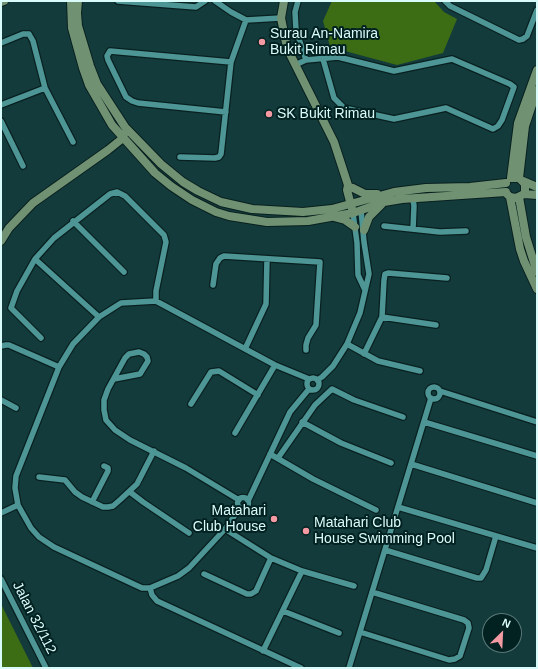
<!DOCTYPE html>
<html>
<head>
<meta charset="utf-8">
<style>
  body { margin:0 }
  #map { position:relative; width:538px; height:669px; overflow:hidden; background:#143b3b; font-family:Helvetica,sans-serif }
  canvas { display:block }
  .frame { position:absolute; inset:0; border:2px solid #d9fcfb; pointer-events:none }
  .north { position:absolute; left:482px; top:613px; width:40px; height:40px; box-sizing:border-box; background:#022121; border:1px solid #587978; border-radius:50%; rotate:24deg; font-size:11px; font-weight:700; line-height:16px; text-align:center; color:#d9fcfb }
  .north::after { content:''; display:block; margin:auto; width:14px; height:18px; background:#f49aa2; clip-path:polygon(50% 0,100% 100%,50% 72%,0 100%) }
</style>
</head>
<body>
<div id="map">
<canvas width="538" height="669"></canvas>
<div class="frame"></div>
<div class="north">N</div>
</div>
<script>
const c = document.querySelector('canvas').getContext('2d');
c.lineJoin = 'round';
function fill(path, color) { c.fillStyle = color; c.fill(path, 'evenodd'); }
const shape = rows => new Path2D(rows.map(r => 'M' + r).join(''));
function trace(path, color, width, dash) { c.strokeStyle = color; c.lineWidth = width; c.lineCap = dash ? 'butt' : 'round'; c.setLineDash(dash || []); c.stroke(path); }
function write(font, color, halo, rows, align = 'center') {
  c.font = font + ' Helvetica,sans-serif'; c.lineWidth = 4; c.setLineDash([]); c.textBaseline = 'middle'; c.strokeStyle = halo; c.fillStyle = color; for (const [text, x, y, turn = 0] of rows) {
    c.save(); c.translate(x, y); c.rotate((+turn || 0) * Math.PI / 180); c.textAlign = isNaN(turn) ? turn : align; if (halo) c.strokeText(text, 0, 0); c.fillText(text, 0, 0); c.restore();
  }
}
fill(shape([
  [332,1,434,1,444,12,457,19,443,53,397,65,341,50,331,50,323,21],
  [1,604,33,668,1,668]
]), '#3c6c13');
const street = shape([
  [118,1,196,7,205,1],
  [215,1,231,12,246,20,281,18],
  [298,1,295,12,296,30,306,60],
  [445,1,450,6,519,40,523,39,527,36,537,10],
  [1,43,23,34,29,34,33,41,45,88,73,142],
  [295,65,306,60,338,57,394,71,452,59,510,84,514,87,502,120,498,126,493,129,446,108,394,119,344,108,334,98,323,59],
  [1,105,45,88],
  [226,112,138,103,132,101,126,97,108,60,107,56,110,51,231,62],
  [1,121,23,166],
  [180,157,215,158,219,157,221,154,231,62,246,20],
  [353,213,357,243,358,275,365,290],
  [73,221,124,272],
  [384,226,440,232,466,231],
  [413,229,414,206,413,199],
  [35,259,99,317],
  [213,285,216,264,220,258,224,256,320,262,316,325,308,338,306,345,306,350],
  [382,317,436,325],
  [41,338,11,308,17,291,35,259,54,238,110,194,117,192,125,196,164,235,166,242,156,291,156,301],
  [347,344,378,361,420,371],
  [1,346,6,345,9,345,59,367],
  [245,349,266,304,267,259],
  [364,354,382,317,384,280,385,274,388,273,447,278],
  '307 384a6 6 0 1 1 12 0a6 6 0 1 1-12 0Z',
  [114,379,140,374,148,361,147,357,144,354,139,352,129,354,125,358,108,389,104,400,104,410,106,420,115,430,130,440,186,468,239,500],
  [317,380,322,377,333,366,347,344,360,313,369,274,364,242,361,210],
  '428 393a6 6 0 1 1 12 0a6 6 0 1 1-12 0Z',
  [440,391,537,422],
  [1,400,16,408],
  [191,404,211,372,219,371,258,395],
  [302,422,341,443,391,463],
  [424,422,537,456],
  [235,433,275,365],
  [270,454,313,479,376,510],
  [278,458,315,405,332,389,354,400,403,417],
  [411,464,537,503],
  [39,477,65,480,75,492,82,497,103,507,108,507,113,506,121,499,137,484,154,451],
  [130,492,143,502,189,533],
  '237.5 503a5.5 5.5 0 1 1 11 0a5.5 5.5 0 1 1-11 0Z',
  [248,501,290,412,309,389],
  [92,502,108,471,108,468,104,466],
  [398,507,537,548],
  [240,508,225,529,189,568,178,576,150,588,142,588,54,547,39,537,31,528,18,505,15,488,16,476,59,367,73,344,99,317,121,303,156,301,275,365,309,379],
  [1,513,18,505],
  [225,529,271,558,302,571,354,586],
  [385,550,477,578,481,578,486,570,496,536],
  [204,574,247,594,251,594,256,591,271,558],
  [1,579,46,668],
  [150,588,152,595,157,601,301,668],
  [283,611,339,633],
  [360,632,449,660,455,659,460,656,469,628,468,623,464,620,372,592],
  [263,651,302,571],
  [349,668,431,398]
]);
const secondary = shape([
  [71,1,72,28,83,68,89,85,112,125,155,173,171,186,192,200,216,212,229,216,267,222,308,221,353,213,384,202,402,199,506,192],
  [78,1,77,13,78,26,90,66,97,84,125,127,161,164,183,182,198,191,221,202,252,209,303,212,332,209,394,192,426,188,470,187,506,183],
  [284,1,281,18,287,48,334,142,348,185,347,190,352,209],
  [1,2,4,1],
  [511,178,518,123,537,70],
  [514,178,519,178,525,184,525,191,524,194],
  [519,178,525,126,537,90],
  [523,181,537,187],
  [353,188,365,194,377,194],
  [507,194,510,197,516,198,524,194,537,195],
  [510,197,520,249,524,261,537,289],
  [519,197,526,237,537,272],
  [334,217,345,220,355,227],
  [364,230,369,217,381,205],
  [1,241,9,228,33,203,108,150,123,138,124,134]
]);
trace(street, '#092020', 8);
trace(secondary, '#092020', 10);
trace(street, '#4d9695', 5.5);
trace(secondary, '#719272', 8);
for (const [x, y, r, color] of [
  [262,42,4,"#f49aa2"],
  [269,114,4,"#f49aa2"],
  [274,519,4,"#f49aa2"],
  [306,531,4,"#f49aa2"]
]) { const dot = new Path2D(); dot.arc(x, y, r, 0, 2 * Math.PI); c.fillStyle = color; c.fill(dot); trace(dot, '#022121', 1.5); }
write('14px', '#d9fcfb', '#022121', [
  ["Surau An-Namira",270,34],
  ["Bukit Rimau",270,50],
  ["SK Bukit Rimau",277,114],
  ["Matahari",266,511,"right"],
  ["Club House",266,527,"right"],
  ["Matahari Club",314,523],
  ["House Swimming Pool",314,539]
], 'left');
write('14px', '#d9fcfb', '#022121', [
  ["Jalan 32/112",34,618,63]
]);
</script>
</body>
</html>
